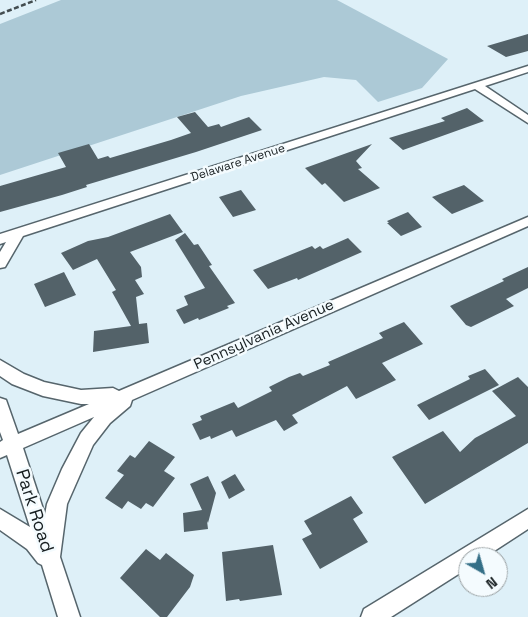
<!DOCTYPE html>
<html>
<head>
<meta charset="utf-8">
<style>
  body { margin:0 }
  #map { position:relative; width:528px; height:617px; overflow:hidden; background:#def0f8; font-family:"Space Grotesk",sans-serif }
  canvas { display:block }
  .north { position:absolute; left:458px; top:547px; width:50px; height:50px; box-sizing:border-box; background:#f4fbfe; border:1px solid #9ca3a5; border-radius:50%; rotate:142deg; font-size:14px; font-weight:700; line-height:20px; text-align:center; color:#171e20 }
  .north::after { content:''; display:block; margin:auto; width:18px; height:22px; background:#346f87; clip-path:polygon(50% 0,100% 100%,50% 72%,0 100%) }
</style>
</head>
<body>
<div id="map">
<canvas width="528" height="617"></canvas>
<div class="north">N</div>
</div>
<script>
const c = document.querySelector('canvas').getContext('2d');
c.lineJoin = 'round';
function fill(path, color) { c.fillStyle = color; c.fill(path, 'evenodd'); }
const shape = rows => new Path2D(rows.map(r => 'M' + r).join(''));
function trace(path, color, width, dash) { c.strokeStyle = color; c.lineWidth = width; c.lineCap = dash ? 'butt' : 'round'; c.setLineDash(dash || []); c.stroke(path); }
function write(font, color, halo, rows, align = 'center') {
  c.font = font + ' "Space Grotesk",sans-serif'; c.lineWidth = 5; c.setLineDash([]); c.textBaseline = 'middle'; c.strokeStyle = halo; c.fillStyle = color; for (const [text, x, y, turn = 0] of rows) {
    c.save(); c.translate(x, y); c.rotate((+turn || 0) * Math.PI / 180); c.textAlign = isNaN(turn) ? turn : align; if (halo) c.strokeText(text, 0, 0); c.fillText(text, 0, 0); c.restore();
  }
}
fill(shape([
  [61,0,337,0,448,59,422,88,378,102,356,80,324,77,241,96,0,175,0,24]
]), '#acc9d6');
fill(shape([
  [528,34,528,51,506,57,487,46],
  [467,108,484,121,403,150,389,138,445,121,441,118],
  [195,112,208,127,219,124,221,127,249,117,262,130,196,152,86,185,87,187,62,195,0,212,0,186,66,167,58,153,89,144,98,159,108,156,110,158,171,140,191,133,177,117],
  [372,144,356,161,362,168,358,169,380,188,344,202,325,183,322,185,305,168],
  [464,185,484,201,452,214,432,197],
  [241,190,256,210,233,217,219,197],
  [408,212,422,227,401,236,387,223,389,223,387,221],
  [170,214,183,232,130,252,141,267,142,277,135,280,144,294,136,297,139,324,147,323,149,343,93,352,94,331,131,326,112,292,116,290,97,259,73,270,61,253,88,241,108,237],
  [185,233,194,245,198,244,212,265,209,266,235,303,227,306,229,308,199,320,198,318,184,324,176,310,188,305,184,296,205,288,175,240],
  [348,238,362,252,298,280,297,278,268,289,253,270,312,246,315,249,320,246,323,249],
  [528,267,528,288,506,299,514,306,471,327,466,325,450,306,504,281,502,279],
  [64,272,76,295,45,307,34,284],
  [404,322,423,344,382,363,396,380,356,399,347,386,292,415,298,423,284,431,276,420,236,437,232,430,211,439,210,436,200,440,192,424,202,420,200,416,234,402,238,408,272,391,269,387,289,377,300,373,303,376,330,365,328,362,383,338,379,333],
  [485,369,499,385,429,420,417,405,470,379,468,376],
  [518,377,528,387,528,443,425,504,392,457,443,431,460,452,475,438,516,416,492,391],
  [149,441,175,457,164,471,175,478,153,507,146,503,141,509,128,501,122,509,105,498,124,475,117,471,130,455,135,458],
  [235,474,245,490,229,499,221,482],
  [208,476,216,493,208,523,207,521,208,529,184,532,183,513,202,510,190,484],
  [351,496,363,513,353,519,368,542,320,569,302,539,312,534,304,521],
  [273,545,282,595,240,601,239,599,226,601,222,552],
  [146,549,160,560,166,553,194,575,190,587,167,617,160,617,120,578]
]), '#536269');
const minor = shape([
  [528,66,528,72,485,86,528,115,528,123,475,89,23,236,5,267,0,268,0,252,6,242,0,244,0,234,528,66],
  [528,217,528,226,132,400,130,406,110,423,93,445,67,504,60,557,80,617,58,617,42,565,38,563,27,549,0,530,0,509,30,527,7,455,0,458,0,442,3,440,0,432,0,398,6,400,18,434,89,404,81,404,43,396,12,384,0,376,0,360,24,374,44,382,81,390,113,388,119,391,528,217],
  [94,417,81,433,62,469,47,504,45,515,23,448,94,417],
  [528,509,528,529,485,557,468,557,468,568,391,617,361,617,364,609,528,509]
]);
trace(minor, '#56656c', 3);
fill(minor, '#fff');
trace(shape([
  [0,14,36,0]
]), '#434d50', 2.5, [5, 2.5]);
write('12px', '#171e20', '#f4fbfe', [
  ["Delaware Avenue",238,163,-18]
]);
write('15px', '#171e20', '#f4fbfe', [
  ["Pennsylvania Avenue",264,335,-24]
]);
write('18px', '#171e20', '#f4fbfe', [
  ["Park Road",34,511,72]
]);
</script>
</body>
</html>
